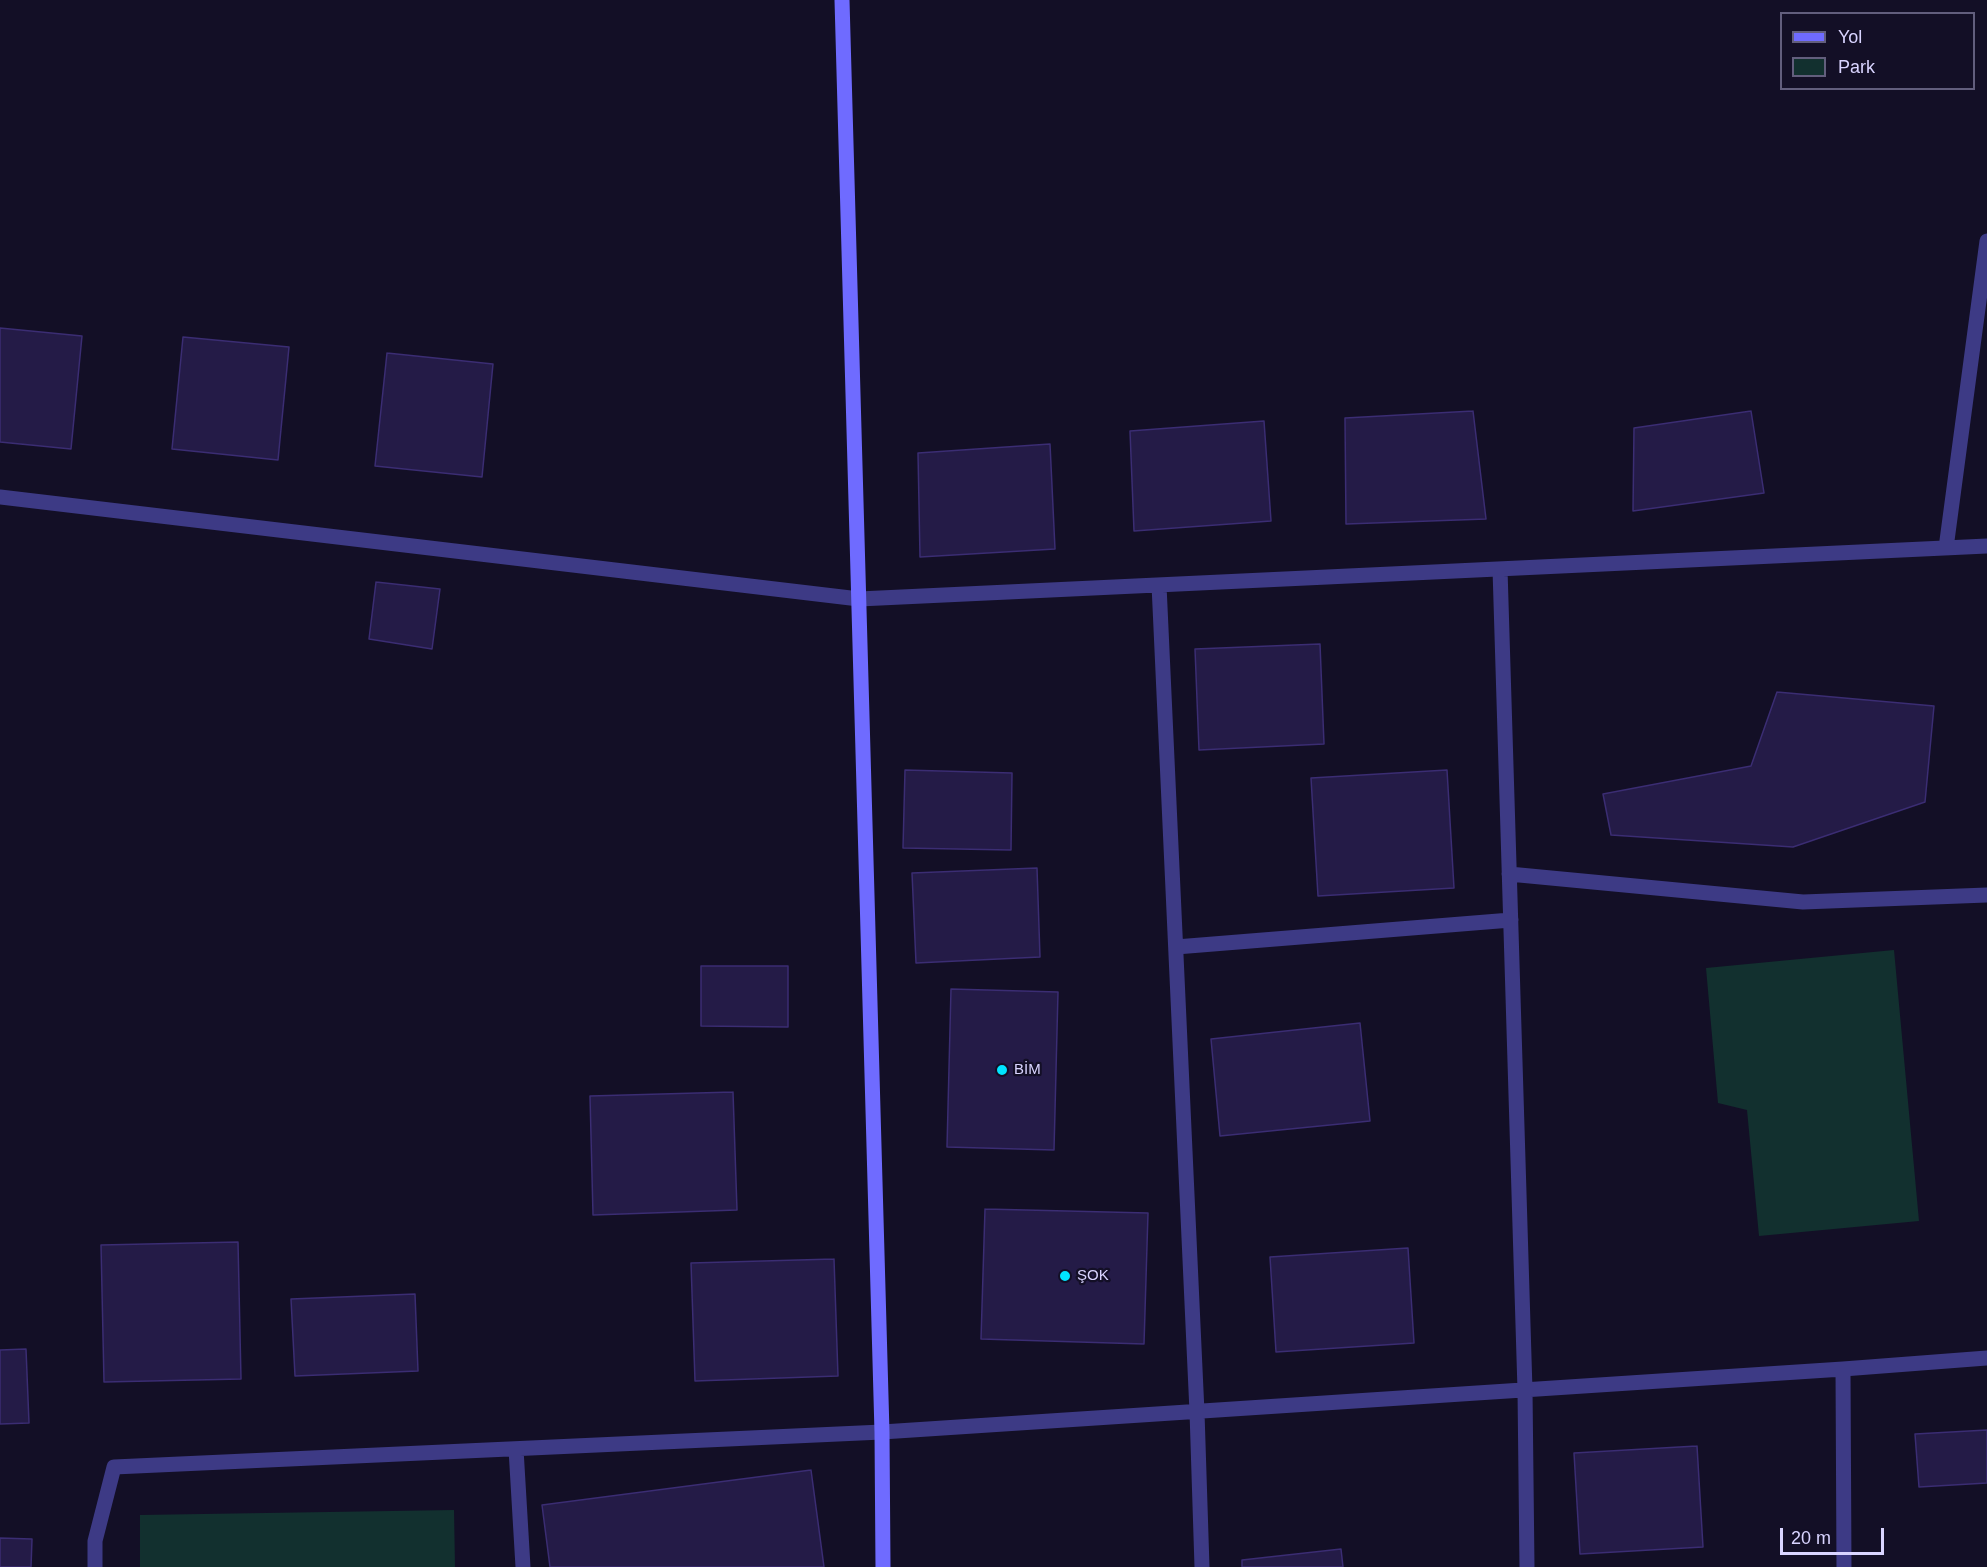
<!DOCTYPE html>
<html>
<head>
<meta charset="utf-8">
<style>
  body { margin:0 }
  #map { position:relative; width:1987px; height:1567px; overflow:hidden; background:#130f26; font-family:Helvetica,sans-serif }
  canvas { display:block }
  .legend { position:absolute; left:1780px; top:12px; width:195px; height:78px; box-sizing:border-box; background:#130f26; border:2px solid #625e7d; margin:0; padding:8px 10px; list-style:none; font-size:18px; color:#d9d4ff }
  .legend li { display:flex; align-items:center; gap:12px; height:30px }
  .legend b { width:30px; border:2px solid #625e7d }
  .scale { position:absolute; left:1780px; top:1528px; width:104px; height:27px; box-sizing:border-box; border:3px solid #d9d4ff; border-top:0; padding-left:8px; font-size:18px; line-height:21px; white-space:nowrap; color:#d9d4ff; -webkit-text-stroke:4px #130f26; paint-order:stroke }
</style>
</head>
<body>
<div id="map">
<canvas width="1987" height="1567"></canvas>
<ul class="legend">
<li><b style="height:8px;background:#6f6bff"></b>Yol</li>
<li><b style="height:16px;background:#12302f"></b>Park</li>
</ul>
<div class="scale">20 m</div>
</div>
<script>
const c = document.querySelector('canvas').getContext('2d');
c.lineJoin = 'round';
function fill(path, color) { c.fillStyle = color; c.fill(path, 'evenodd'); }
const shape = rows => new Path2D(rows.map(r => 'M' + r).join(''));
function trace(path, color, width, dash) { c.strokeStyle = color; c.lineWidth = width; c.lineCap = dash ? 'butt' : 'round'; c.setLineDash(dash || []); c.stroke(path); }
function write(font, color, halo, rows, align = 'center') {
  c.font = font + ' Helvetica,sans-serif'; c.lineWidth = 4.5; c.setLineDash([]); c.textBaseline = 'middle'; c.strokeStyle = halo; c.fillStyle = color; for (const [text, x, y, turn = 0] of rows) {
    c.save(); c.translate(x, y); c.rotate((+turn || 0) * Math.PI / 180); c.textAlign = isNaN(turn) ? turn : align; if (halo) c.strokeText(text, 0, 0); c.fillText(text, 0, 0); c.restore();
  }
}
fill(shape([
  [1894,950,1919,1221,1759,1236,1747,1110,1718,1103,1706,968],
  [454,1510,455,1567,140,1567,140,1515]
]), '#12302f');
const building = shape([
  [0,328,82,336,71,449,0,442,0,328],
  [183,337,289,347,278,460,172,449,183,337],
  [387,353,493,364,482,477,375,466,387,353],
  [1473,411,1486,519,1346,524,1345,418,1473,411],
  [1751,411,1764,493,1633,511,1634,428,1751,411],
  [1264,421,1271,521,1134,531,1130,431,1264,421],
  [1050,444,1055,549,920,557,918,453,1050,444],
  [376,582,440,589,432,649,369,639,376,582],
  [1320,644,1324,744,1199,750,1195,649,1320,644],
  [1777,692,1934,706,1925,802,1793,847,1611,835,1603,794,1751,766,1777,692],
  [905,770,1012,773,1011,850,903,848,905,770],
  [1447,770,1454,888,1318,896,1311,778,1447,770],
  [1037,868,1040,957,916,963,912,873,1037,868],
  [701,966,788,966,788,1027,701,1026,701,966],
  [951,989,1058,992,1054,1150,947,1147,951,989],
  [1360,1023,1370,1121,1220,1136,1211,1039,1360,1023],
  [733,1092,737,1210,593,1215,590,1096,733,1092],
  [985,1209,1148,1213,1144,1344,981,1339,985,1209],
  [238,1242,241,1379,104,1382,101,1245,238,1242],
  [1408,1248,1414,1343,1276,1352,1270,1257,1408,1248],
  [834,1259,838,1376,695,1381,691,1263,834,1259],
  [415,1294,418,1371,295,1376,291,1299,415,1294],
  [26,1349,29,1423,0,1424,0,1350,26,1349],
  [1987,1430,1987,1483,1919,1487,1915,1434,1987,1430],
  [1697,1446,1703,1547,1580,1554,1574,1453,1697,1446],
  [811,1470,824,1567,550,1567,542,1505,811,1470],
  [0,1538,32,1539,31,1567,0,1567,0,1538],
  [1341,1549,1343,1567,1242,1567,1242,1560,1341,1549]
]);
fill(building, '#241b47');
trace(building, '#3b2d73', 1.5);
trace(shape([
  [0,497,859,599,1987,546],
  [1946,548,1987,241],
  [1500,569,1525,1390,1527,1567],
  [1159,585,1197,1412,1202,1567],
  [1509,874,1803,902,1987,895],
  [1176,947,1511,920],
  [1843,1369,1844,1567],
  [516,1449,523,1567],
  [95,1567,95,1541,114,1467,882,1432,1843,1369,1987,1358]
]), '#3d3a85', 15);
trace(shape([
  [842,0,882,1432,883,1567]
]), '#6f6bff', 15);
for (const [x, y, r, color] of [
  [1002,1070,6,"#00e5ff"],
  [1065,1276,6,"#00e5ff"]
]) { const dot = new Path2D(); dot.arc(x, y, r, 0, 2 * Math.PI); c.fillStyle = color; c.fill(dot); trace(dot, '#130f26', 2); }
write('15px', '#d9d4ff', '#130f26', [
  ["BİM",1014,1070],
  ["ŞOK",1077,1276]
], 'left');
</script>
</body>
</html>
